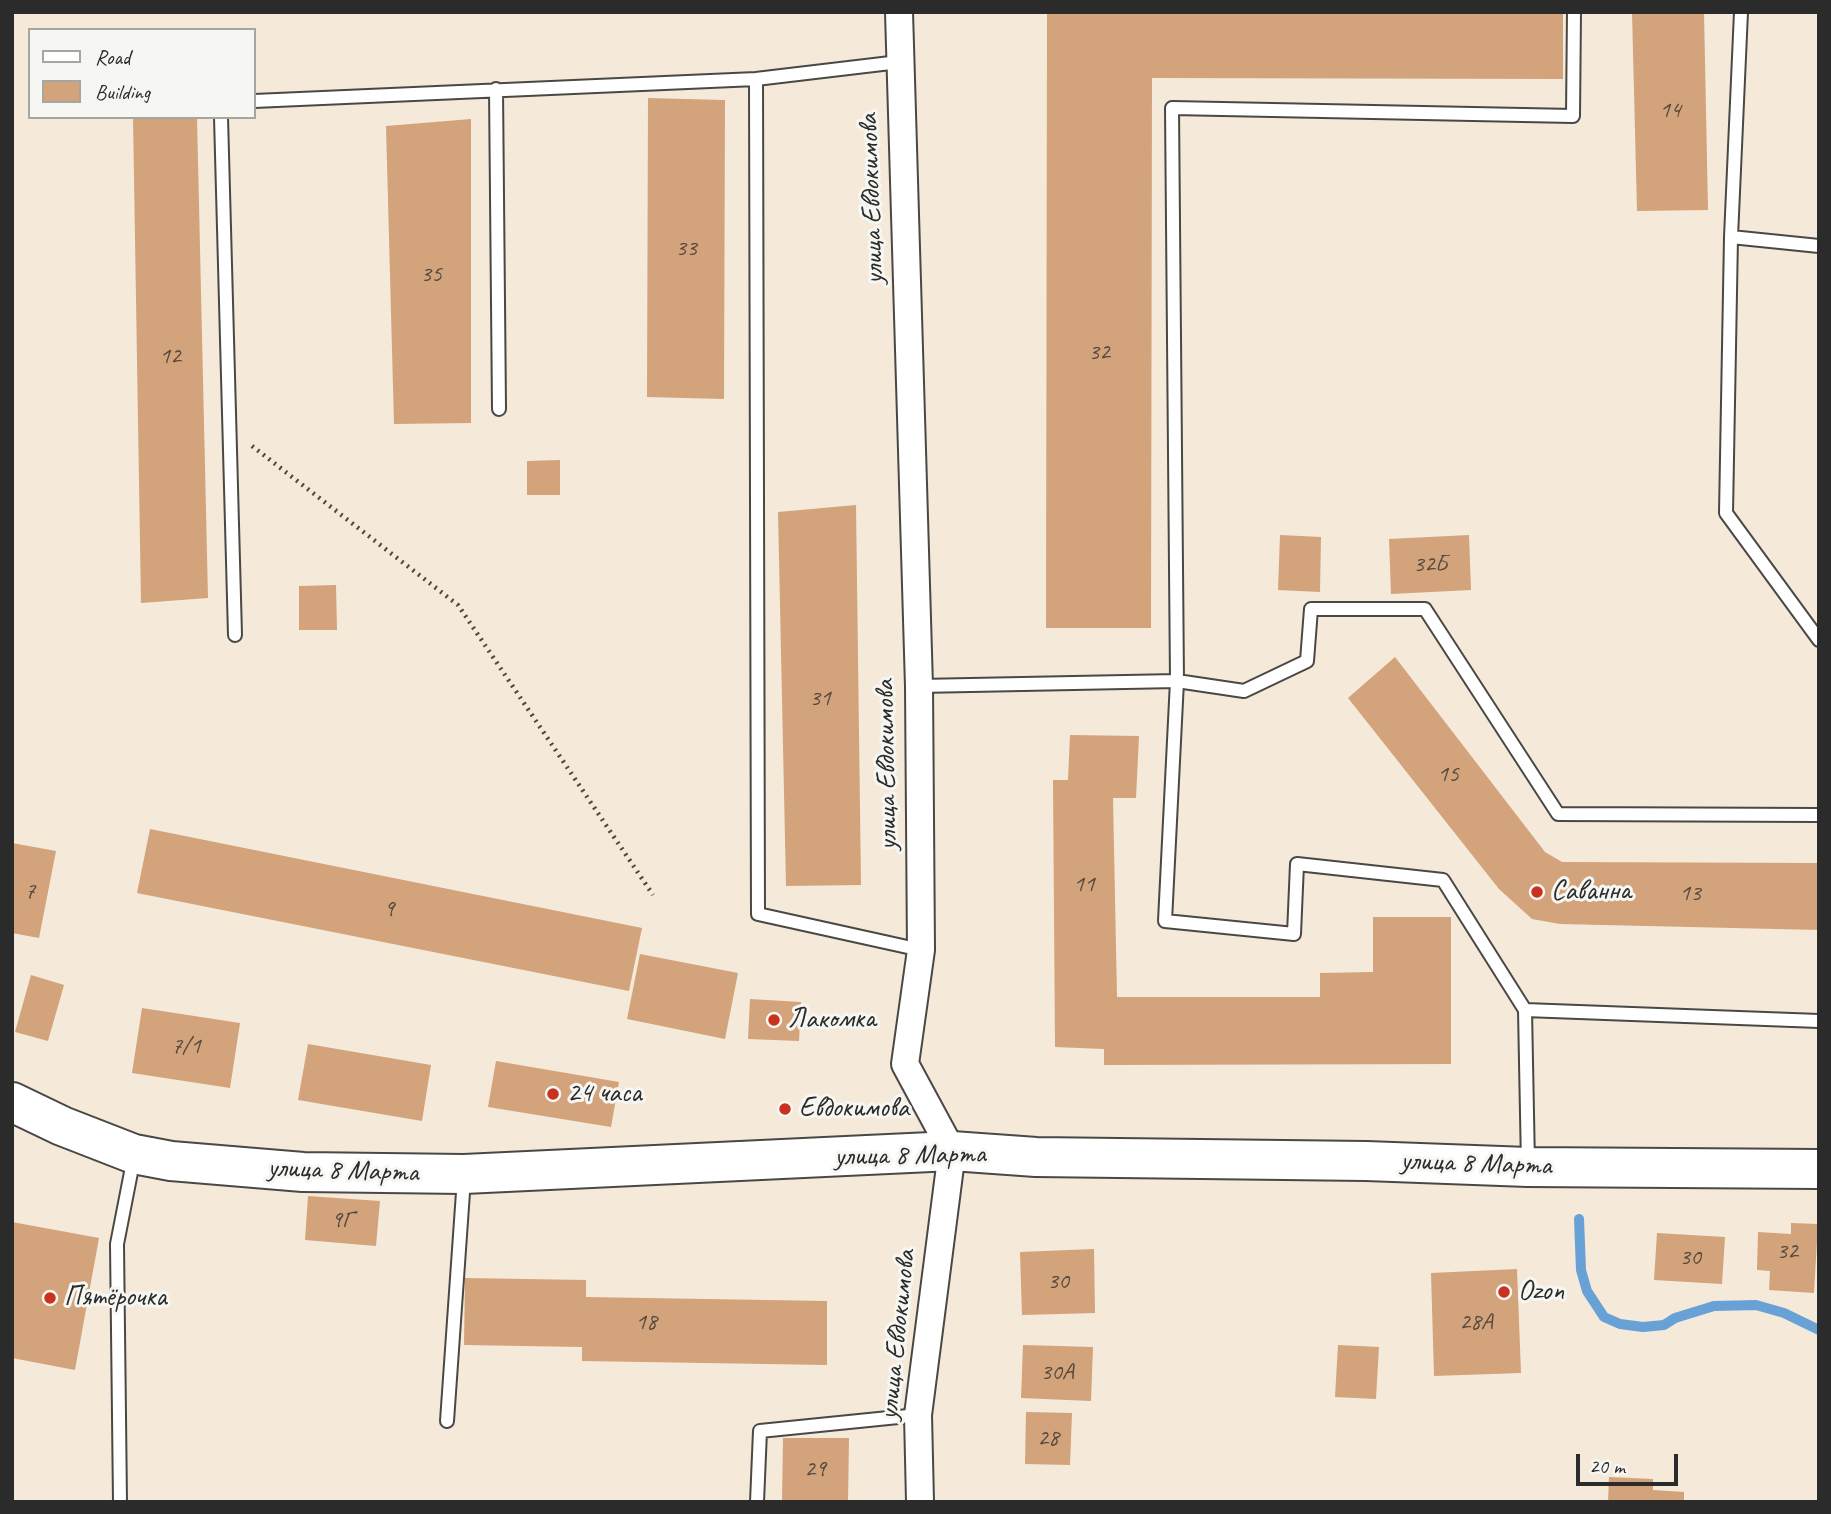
<!DOCTYPE html>
<html>
<head>
<meta charset="utf-8">
<style>
  body { margin:0 }
  #map { position:relative; width:1831px; height:1514px; overflow:hidden; background:#f5e9d9; font-family:Caveat,sans-serif }
  canvas { display:block }
  .frame { position:absolute; inset:0; border:14px solid #2b2b2b; pointer-events:none }
  .legend { position:absolute; left:28px; top:28px; width:228px; height:91px; box-sizing:border-box; background:#f6f6f2; border:2px solid #a5a5a2; margin:0; padding:9px 12px; list-style:none; font-size:21px; color:#2b2b2b }
  .legend li { display:flex; align-items:center; gap:14px; height:35px }
  .legend b { width:35px; border:2px solid #a5a5a2 }
  .scale { position:absolute; left:1576px; top:1454px; width:102px; height:32px; box-sizing:border-box; border:4px solid #2b2b2b; border-top:0; padding-left:9px; font-size:21px; line-height:24px; white-space:nowrap; color:#2b2b2b; -webkit-text-stroke:5px #f6f6f2; paint-order:stroke }
</style>
</head>
<body>
<div id="map">
<canvas width="1831" height="1514"></canvas>
<div class="frame"></div>
<ul class="legend">
<li><b style="height:9px;background:#fff"></b>Road</li>
<li><b style="height:19px;background:#d3a37b"></b>Building</li>
</ul>
<div class="scale">20 m</div>
</div>
<script>
const c = document.querySelector('canvas').getContext('2d');
c.lineJoin = 'round';
const shape = rows => new Path2D(rows.map(r => 'M' + r).join(''));
function trace(path, color, width, dash) { c.strokeStyle = color; c.lineWidth = width; c.lineCap = dash ? 'butt' : 'round'; c.setLineDash(dash || []); c.stroke(path); }
function fill(path, color) { c.fillStyle = color; c.fill(path, 'evenodd'); }
function write(font, color, halo, rows, align = 'center') {
  c.font = font + ' Caveat,sans-serif'; c.lineWidth = 6; c.setLineDash([]); c.textBaseline = 'middle'; c.strokeStyle = halo; c.fillStyle = color; for (const [text, x, y, turn = 0] of rows) {
    c.save(); c.translate(x, y); c.rotate((+turn || 0) * Math.PI / 180); c.textAlign = isNaN(turn) ? turn : align; if (halo) c.strokeText(text, 0, 0); c.fillText(text, 0, 0); c.restore();
  }
}
trace(shape([
  [1579,1219,1581,1270,1587,1291,1604,1317,1620,1324,1643,1327,1664,1325,1675,1318,1714,1306,1756,1305,1784,1313,1819,1330]
]), '#67a1d6', 10);
fill(shape([
  [1047,12,1563,12,1563,79,1152,78,1151,628,1046,628],
  [1632,12,1704,12,1708,210,1637,211],
  [648,98,725,100,724,399,647,397],
  [133,117,197,117,208,598,141,603],
  [471,119,471,423,394,424,386,126],
  [560,460,560,495,527,495,527,461],
  [856,505,861,885,786,886,778,512],
  [1280,535,1321,537,1320,592,1278,590],
  [1469,535,1471,590,1391,594,1389,539],
  [336,585,337,630,299,630,299,586],
  [1395,657,1545,852,1562,862,1819,863,1819,930,1560,924,1532,919,1499,889,1348,698],
  [1070,735,1139,736,1136,798,1113,798,1117,997,1320,997,1320,973,1373,972,1373,917,1451,917,1451,1064,1104,1065,1104,1049,1055,1047,1053,780,1068,780],
  [150,829,642,928,629,991,137,893],
  [12,843,56,851,39,938,12,933],
  [640,954,738,973,725,1039,627,1019],
  [31,975,64,985,48,1041,15,1032],
  [750,999,801,1002,799,1041,748,1039],
  [142,1008,240,1023,230,1088,132,1073],
  [308,1044,431,1065,422,1121,298,1100],
  [496,1061,619,1082,611,1127,488,1107],
  [308,1196,380,1201,376,1246,305,1240],
  [12,1222,99,1238,75,1370,12,1358],
  [1791,1223,1818,1224,1814,1293,1769,1290,1770,1271,1757,1270,1758,1232,1791,1234],
  [1657,1233,1725,1237,1722,1284,1654,1280],
  [1094,1249,1095,1313,1022,1315,1020,1252],
  [1517,1269,1521,1373,1434,1376,1431,1273],
  [465,1278,586,1280,586,1297,827,1301,827,1365,582,1361,582,1347,464,1345],
  [1023,1345,1093,1347,1091,1401,1021,1398],
  [1338,1345,1379,1347,1376,1399,1335,1397],
  [1026,1412,1072,1413,1070,1465,1025,1464],
  [783,1438,849,1438,848,1502,782,1502],
  [1609,1477,1653,1479,1653,1490,1684,1492,1684,1502,1608,1502]
]), '#d3a37b');
const lane = shape([
  [1574,12,1573,116,1172,108,1177,681,1244,691,1307,661,1311,609,1425,609,1558,814,1819,815],
  [1741,12,1731,237,1819,246],
  [756,79,758,914,921,950],
  [496,89,499,409],
  [254,101,756,79,899,62],
  [221,117,235,635],
  [1731,237,1726,513,1819,640],
  [919,686,1177,681,1165,921,1294,934,1297,864,1443,880,1525,1010,1528,1165],
  [1525,1010,1819,1021],
  [447,1421,464,1178],
  [120,1502,117,1244,134,1157],
  [757,1502,760,1431,918,1415]
]);
const street = shape([
  [899,12,919,686,921,950,905,1064,952,1151,918,1415,920,1502]
]);
const primary = shape([
  [12,1102,62,1126,134,1154,171,1161,303,1172,464,1174,952,1151,1036,1157,1366,1161,1528,1167,1819,1169]
]);
trace(lane, '#494845', 16);
trace(street, '#494845', 30);
trace(primary, '#494845', 42);
trace(shape([
  [252,446,458,605,653,895]
]), '#494845', 4.5, [2, 5]);
trace(lane, '#fff', 12);
trace(street, '#fff', 26);
trace(primary, '#fff', 38);
for (const [x, y, r, color] of [
  [1537,892,7,"#c8321e"],
  [774,1020,7,"#c8321e"],
  [553,1094,7,"#c8321e"],
  [785,1109,7,"#c8321e"],
  [1504,1292,7,"#c8321e"],
  [50,1298,7,"#c8321e"]
]) { const dot = new Path2D(); dot.arc(x, y, r, 0, 2 * Math.PI); c.fillStyle = color; c.fill(dot); trace(dot, '#f6f6f2', 2.5); }
write('24px', '#55493f', null, [
  ["14",1670,111],
  ["33",686,249],
  ["35",431,275],
  ["32",1099,353],
  ["12",170,357],
  ["32Б",1430,565],
  ["31",820,699],
  ["15",1448,775],
  ["11",1084,885],
  ["7",30,892],
  ["13",1690,894],
  ["9",389,910],
  ["7/1",186,1047],
  ["9Г",342,1221],
  ["32",1787,1252],
  ["30",1690,1258],
  ["30",1058,1282],
  ["18",646,1323],
  ["28А",1476,1323],
  ["30А",1057,1373],
  ["28",1048,1439],
  ["29",815,1470]
]);
write('28px', '#2b2b2b', '#f6f6f2', [
  ["улица Евдокимова",872,199,-92],
  ["улица Евдокимова",887,765,-91],
  ["улица 8 Марта",910,1156,-1],
  ["улица 8 Марта",1476,1164,2],
  ["улица 8 Марта",343,1171,2],
  ["улица Евдокимова",898,1335,-84]
]);
write('28px', '#2b2b2b', '#f6f6f2', [
  ["Саванна",1551,892],
  ["Лакомка",788,1020],
  ["24 часа",567,1094],
  ["Евдокимова",799,1109],
  ["Ozon",1518,1292],
  ["Пятёрочка",64,1298]
], 'left');
</script>
</body>
</html>
